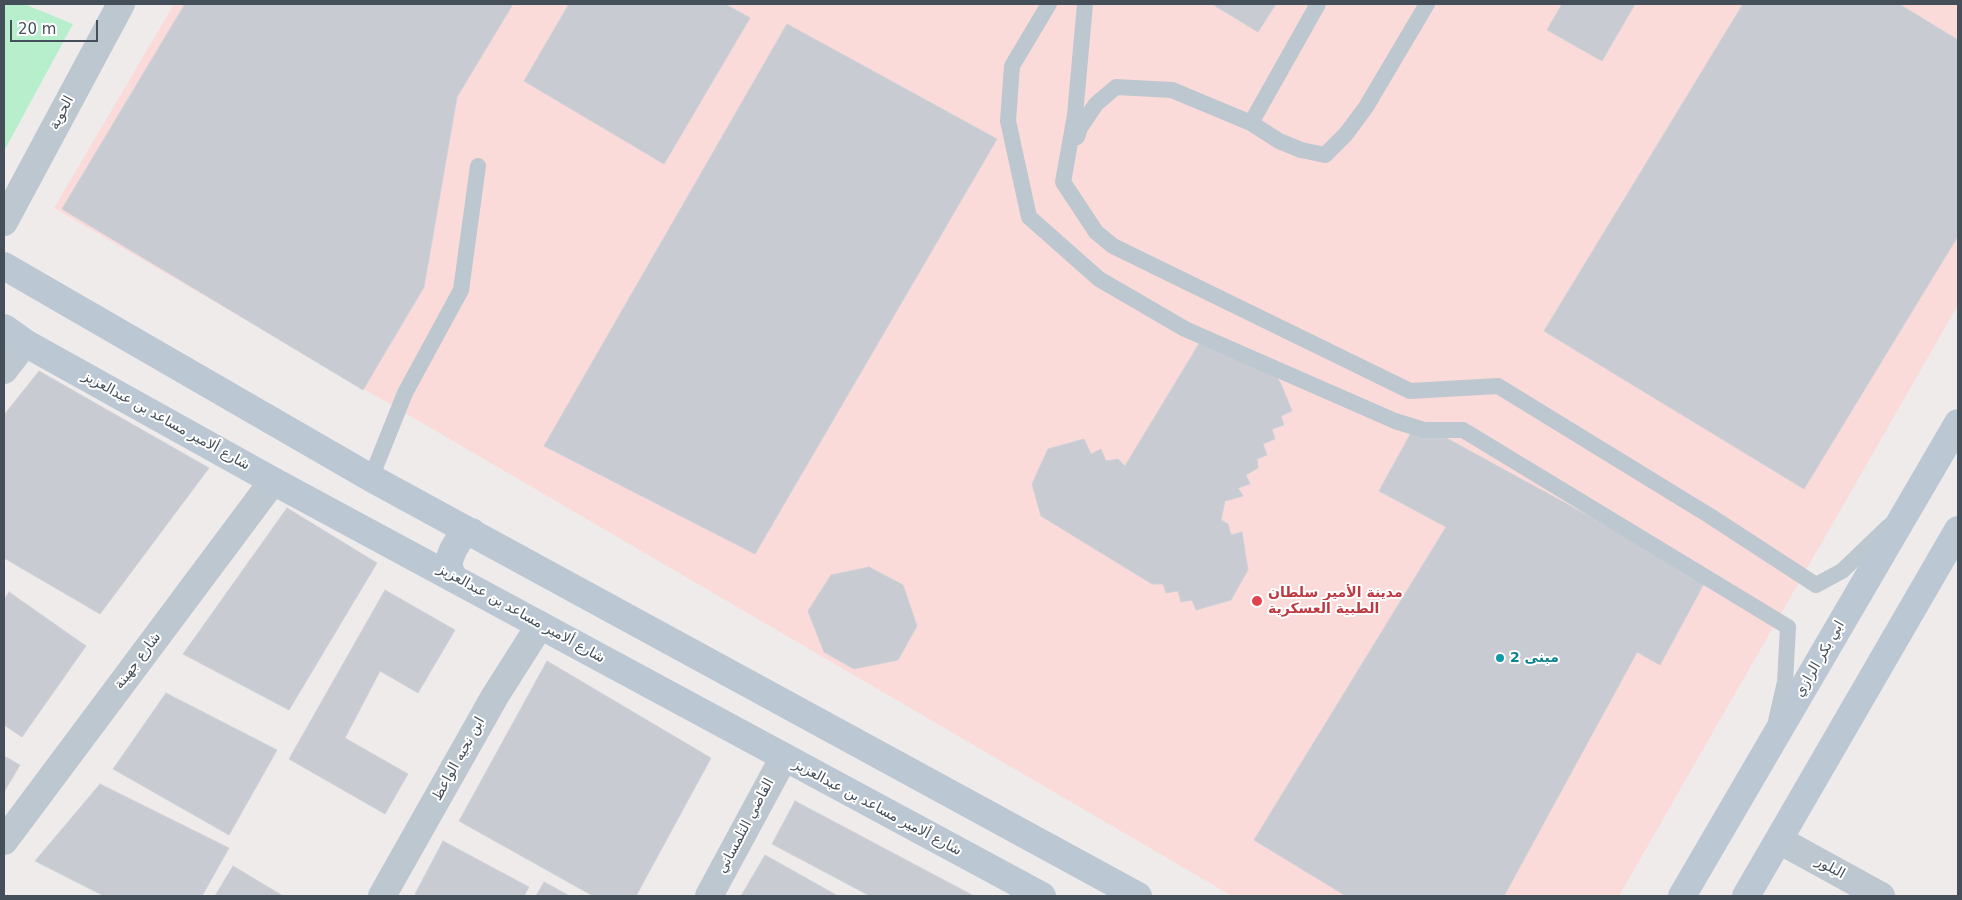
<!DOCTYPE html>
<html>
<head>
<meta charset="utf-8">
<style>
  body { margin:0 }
  #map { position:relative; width:1962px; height:900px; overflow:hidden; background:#efebeb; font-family:"DejaVu Sans",sans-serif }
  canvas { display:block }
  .frame { position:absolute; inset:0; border:5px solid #444f59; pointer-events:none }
  .scale { position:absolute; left:10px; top:20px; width:88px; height:22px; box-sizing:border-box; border:2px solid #444f59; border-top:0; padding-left:6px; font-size:15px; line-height:18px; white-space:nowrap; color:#444f59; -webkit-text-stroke:4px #fff; paint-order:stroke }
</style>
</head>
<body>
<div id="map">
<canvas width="1962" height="900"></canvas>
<div class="frame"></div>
<div class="scale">20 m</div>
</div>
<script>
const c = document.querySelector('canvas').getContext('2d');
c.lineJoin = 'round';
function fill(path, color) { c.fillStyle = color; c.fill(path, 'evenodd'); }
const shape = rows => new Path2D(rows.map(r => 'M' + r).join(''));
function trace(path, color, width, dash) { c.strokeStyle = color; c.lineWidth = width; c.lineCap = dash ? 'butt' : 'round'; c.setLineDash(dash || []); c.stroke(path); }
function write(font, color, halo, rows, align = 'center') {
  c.font = font + ' "DejaVu Sans",Vazirmatn,sans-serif'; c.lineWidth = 4; c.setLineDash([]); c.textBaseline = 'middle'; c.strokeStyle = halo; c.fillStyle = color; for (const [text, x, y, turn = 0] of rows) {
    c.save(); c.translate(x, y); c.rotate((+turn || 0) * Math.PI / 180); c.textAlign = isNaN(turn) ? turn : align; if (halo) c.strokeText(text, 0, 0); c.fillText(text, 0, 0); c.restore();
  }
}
fill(shape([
  [174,4,1958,4,1958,305,1619,896,1232,896,54,208]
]), '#fbdbd9');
fill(shape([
  [4,4,24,4,73,24,4,151]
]), '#b7eecb');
const building = shape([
  [185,4,513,4,457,97,424,287,363,390,62,209,185,4],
  [569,4,725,4,750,18,664,164,524,81,569,4],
  [1212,4,1276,4,1258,32,1212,4],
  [1562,4,1635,4,1602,61,1547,30,1562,4],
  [1743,4,1899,4,1958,40,1958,236,1804,489,1544,331,1743,4],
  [787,24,997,139,755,554,544,446,787,24],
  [1200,342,1270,366,1281,384,1292,411,1281,416,1284,425,1272,429,1275,439,1263,444,1267,455,1257,459,1258,468,1246,475,1250,484,1238,488,1243,496,1225,501,1221,520,1228,524,1231,535,1242,532,1248,570,1231,600,1196,610,1192,600,1181,602,1178,591,1166,593,1163,584,1152,584,1041,516,1032,484,1048,449,1084,439,1091,454,1101,449,1106,461,1118,459,1125,466,1200,342],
  [39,371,209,468,100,614,4,558,4,415,39,371],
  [1417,422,1706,580,1660,665,1637,652,1504,896,1346,896,1254,840,1446,527,1379,491,1417,422],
  [287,508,377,563,289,710,183,654,287,508],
  [869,567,903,585,917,626,898,660,854,669,824,652,808,611,831,575,869,567],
  [385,590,455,630,418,693,380,671,345,738,408,774,385,814,289,759,385,590],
  [9,592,86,646,22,737,4,725,4,600,9,592],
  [547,661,711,758,636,896,593,896,459,821,547,661],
  [166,693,277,750,229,835,113,769,166,693],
  [4,756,20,765,4,792,4,756],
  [100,784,229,848,202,896,104,896,35,861,100,784],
  [795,801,974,896,870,896,772,844,795,801],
  [443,841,529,887,524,896,418,896,415,894,443,841],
  [765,855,838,896,741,896,765,855],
  [233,866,283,896,215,896,233,866],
  [544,882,570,896,536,896,544,882]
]);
fill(building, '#c8cbd1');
trace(building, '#cfd2d8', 1);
trace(shape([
  [1049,4,1012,66,1008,121,1029,217,1099,279,1185,329,1395,421,1424,430,1463,430,1788,627,1785,682,1776,721],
  [1085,4,1075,115,1063,182,1096,232,1113,246,1410,391,1498,386,1710,516,1816,585,1842,571,1889,526],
  [1251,123,1318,4],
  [1077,137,1080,128,1096,104,1116,87,1172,90,1251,123,1279,141,1301,150,1325,155,1346,134,1366,107,1427,4],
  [371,478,405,393,461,290,478,166]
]), '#bcc7cf', 16);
trace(shape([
  [4,222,121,4],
  [4,370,25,343],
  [1779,840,1881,896],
  [4,841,273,481],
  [382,896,495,696,540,625],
  [709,896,784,757]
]), '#bcc7cf', 28);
trace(shape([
  [4,266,371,478,1138,896],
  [4,328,25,343,273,481,1042,896],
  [452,576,448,563,453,550,460,538,472,532],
  [1682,896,1958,423],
  [1746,896,1958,530]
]), '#bbc8d4', 28);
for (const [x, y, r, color] of [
  [1257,601,6,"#e0444e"],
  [1500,658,5,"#0f9aa8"]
]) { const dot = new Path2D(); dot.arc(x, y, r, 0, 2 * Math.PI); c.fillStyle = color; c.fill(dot); trace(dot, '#fff', 2); }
write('14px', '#444f59', '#fff', [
  ["الحوية",62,113,-62],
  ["شارع ألامير مساعد بن عبدالعزيز",166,421,29],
  ["شارع ألامير مساعد بن عبدالعزيز",521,614,29],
  ["ابي بكر الرازي",1820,659,-60],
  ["شارع جهينة",138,661,-53],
  ["ابن نجيه الواعظ",459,759,-61],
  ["شارع ألامير مساعد بن عبدالعزيز",877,808,28],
  ["القاضي التلمساني",746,826,-62],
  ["البلور",1830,868,29]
]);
write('bold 14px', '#be3a42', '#fff', [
  ["مدينة الأمير سلطان",1268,593],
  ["الطبية العسكرية",1268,609]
], 'left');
write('bold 14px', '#0d838f', '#fff', [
  ["مبنى 2",1510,658]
], 'left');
</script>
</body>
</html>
